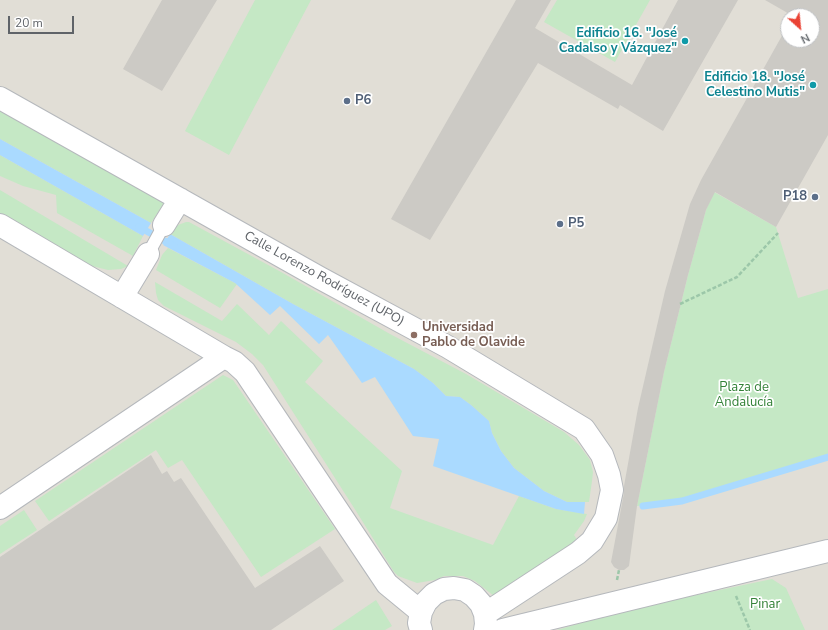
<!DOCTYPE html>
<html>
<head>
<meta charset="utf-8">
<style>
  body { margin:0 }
  #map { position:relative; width:828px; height:630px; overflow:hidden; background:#f1efe8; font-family:"Nunito Sans",sans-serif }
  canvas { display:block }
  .north { position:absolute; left:780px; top:8px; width:40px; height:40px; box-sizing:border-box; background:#fff; border:1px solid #bfc1c3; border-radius:50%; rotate:153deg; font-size:11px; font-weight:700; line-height:16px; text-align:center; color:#5f6368 }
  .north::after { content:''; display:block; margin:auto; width:14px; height:18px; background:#ea4335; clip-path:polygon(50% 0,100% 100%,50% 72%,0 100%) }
  .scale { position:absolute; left:8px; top:16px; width:66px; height:18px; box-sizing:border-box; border:2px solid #5f6368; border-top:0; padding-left:5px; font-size:12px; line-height:14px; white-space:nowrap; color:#5f6368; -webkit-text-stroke:3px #fff; paint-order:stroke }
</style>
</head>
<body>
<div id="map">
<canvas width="828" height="630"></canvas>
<div class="north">N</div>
<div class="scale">20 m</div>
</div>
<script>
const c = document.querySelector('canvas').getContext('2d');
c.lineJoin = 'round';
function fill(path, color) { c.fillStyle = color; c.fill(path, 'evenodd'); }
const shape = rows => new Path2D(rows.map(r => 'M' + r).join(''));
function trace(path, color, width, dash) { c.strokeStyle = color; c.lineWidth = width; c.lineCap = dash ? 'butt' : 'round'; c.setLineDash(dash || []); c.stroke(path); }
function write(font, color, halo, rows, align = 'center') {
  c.font = font + ' "Nunito Sans",sans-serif'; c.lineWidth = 3.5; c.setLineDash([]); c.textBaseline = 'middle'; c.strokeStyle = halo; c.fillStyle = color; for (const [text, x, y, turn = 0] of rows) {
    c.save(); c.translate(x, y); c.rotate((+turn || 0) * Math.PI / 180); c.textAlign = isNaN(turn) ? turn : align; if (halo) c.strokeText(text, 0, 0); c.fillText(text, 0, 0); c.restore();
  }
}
fill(shape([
  [0,0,828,0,828,630,0,630],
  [788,16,812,16,812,40,788,40]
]), '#e1ded6');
fill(shape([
  [255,0,311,0,229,155,185,131],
  [557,0,650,0,615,62,544,22],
  [0,109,159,199,164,203,151,223,0,139],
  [0,155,143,236,133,256,57,213,56,195,23,186,0,176],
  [0,190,128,266,121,269,108,270,84,264,0,215],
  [714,192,776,227,798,298,828,289,828,457,682,501,637,506,664,372,688,275,706,210],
  [186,222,189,222,281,272,390,334,466,374,564,432,579,445,590,460,593,472,592,481,589,502,567,502,544,491,514,468,501,451,492,433,489,421,471,405,460,397,446,396,433,383,414,369,293,304,170,234,178,225],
  [168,248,237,284,220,308,156,270,162,255],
  [155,282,222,321,237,304,269,335,281,321,323,361,305,382,402,471,390,508,493,545,519,496,556,509,587,514,584,521,574,535,579,543,494,596,475,581,463,576,444,576,435,580,417,583,398,576,394,572,356,511,263,365,252,354,236,342,164,306,158,300,156,293],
  [223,375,233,380,335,529,261,577,182,460,168,468,156,450,49,521,35,501],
  [24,510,37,530,0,554,0,526],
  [772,579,786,588,805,630,557,630,625,610],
  [376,600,392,626,385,630,332,630]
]), '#c5e8c5');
fill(shape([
  [0,139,151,223,143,236,0,155],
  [170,234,293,304,414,369,433,383,446,396,460,397,471,405,489,421,492,433,501,451,514,468,544,491,567,502,585,502,584,514,556,509,433,466,439,439,413,436,375,377,362,383,328,335,319,344,280,306,270,315,235,283,163,245]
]), '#aadaff');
trace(shape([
  [139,227,174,246],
  [643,506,682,501,828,457]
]), '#aadaff', 7);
fill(shape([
  [162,0,217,0,162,91,123,69],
  [516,0,551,0,535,28,632,85,678,0,738,0,663,131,620,105,618,109,538,63,430,240,391,219],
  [765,0,828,0,828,135,776,227,715,192,706,210,688,275,664,372,637,506,629,566,624,570,619,570,614,567,611,562,624,493,624,486,638,408,665,291,690,204,701,180,788,25,788,40,812,40,812,16,793,16],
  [151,455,162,474,167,471,174,482,181,478,255,588,320,546,344,581,271,630,0,630,0,557]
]), '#cccac5');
const service = shape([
  [148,254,164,225]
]);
const minor = shape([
  [0,98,320,278,448,347,584,429,602,455,609,475,612,490,606,518,592,541,578,553,485,614],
  [0,225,224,357],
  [164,225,180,199],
  [122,297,148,254],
  [0,508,224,357,234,362,245,372,387,584,421,612],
  [421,630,419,623,421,612,426,602,434,594,444,589,454,588,465,590,474,596,481,604,485,614,486,624,485,630],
  [503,630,828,551]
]);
trace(service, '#b5b8bc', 14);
trace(minor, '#b5b8bc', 24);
trace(shape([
  [680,304,737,277,778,233],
  [617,580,619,570],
  [736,596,750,630]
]), '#9cc7a9', 2.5, [4, 2]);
trace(service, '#fff', 12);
trace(minor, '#fff', 22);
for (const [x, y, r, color] of [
  [685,41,4,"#0f9aa8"],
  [813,85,4,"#0f9aa8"],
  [347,101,4,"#5c6f8a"],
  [815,197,4,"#5c6f8a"],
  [560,224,4,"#5c6f8a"],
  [414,335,4,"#8d6e63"]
]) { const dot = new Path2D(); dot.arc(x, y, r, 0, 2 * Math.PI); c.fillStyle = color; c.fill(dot); trace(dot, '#fff', 1.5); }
write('bold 13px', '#0d838f', '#fff', [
  ["Edificio 16. \"José",677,34],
  ["Cadalso y Vázquez\"",677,49],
  ["Edificio 18. \"José",805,78],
  ["Celestino Mutis\"",805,93]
], 'right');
write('bold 13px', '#4e5e75', '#fff', [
  ["P6",355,101],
  ["P18",807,197,"right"],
  ["P5",568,224]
], 'left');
write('13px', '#5f6368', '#fff', [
  ["Calle Lorenzo Rodríguez (UPO)",324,279,29]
]);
write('bold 13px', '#785e54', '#fff', [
  ["Universidad",422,328],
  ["Pablo de Olavide",422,343]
], 'left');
write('13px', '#348238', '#fff', [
  ["Plaza de",744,388],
  ["Andalucía",744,403],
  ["Pinar",765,605]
]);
</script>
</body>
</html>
